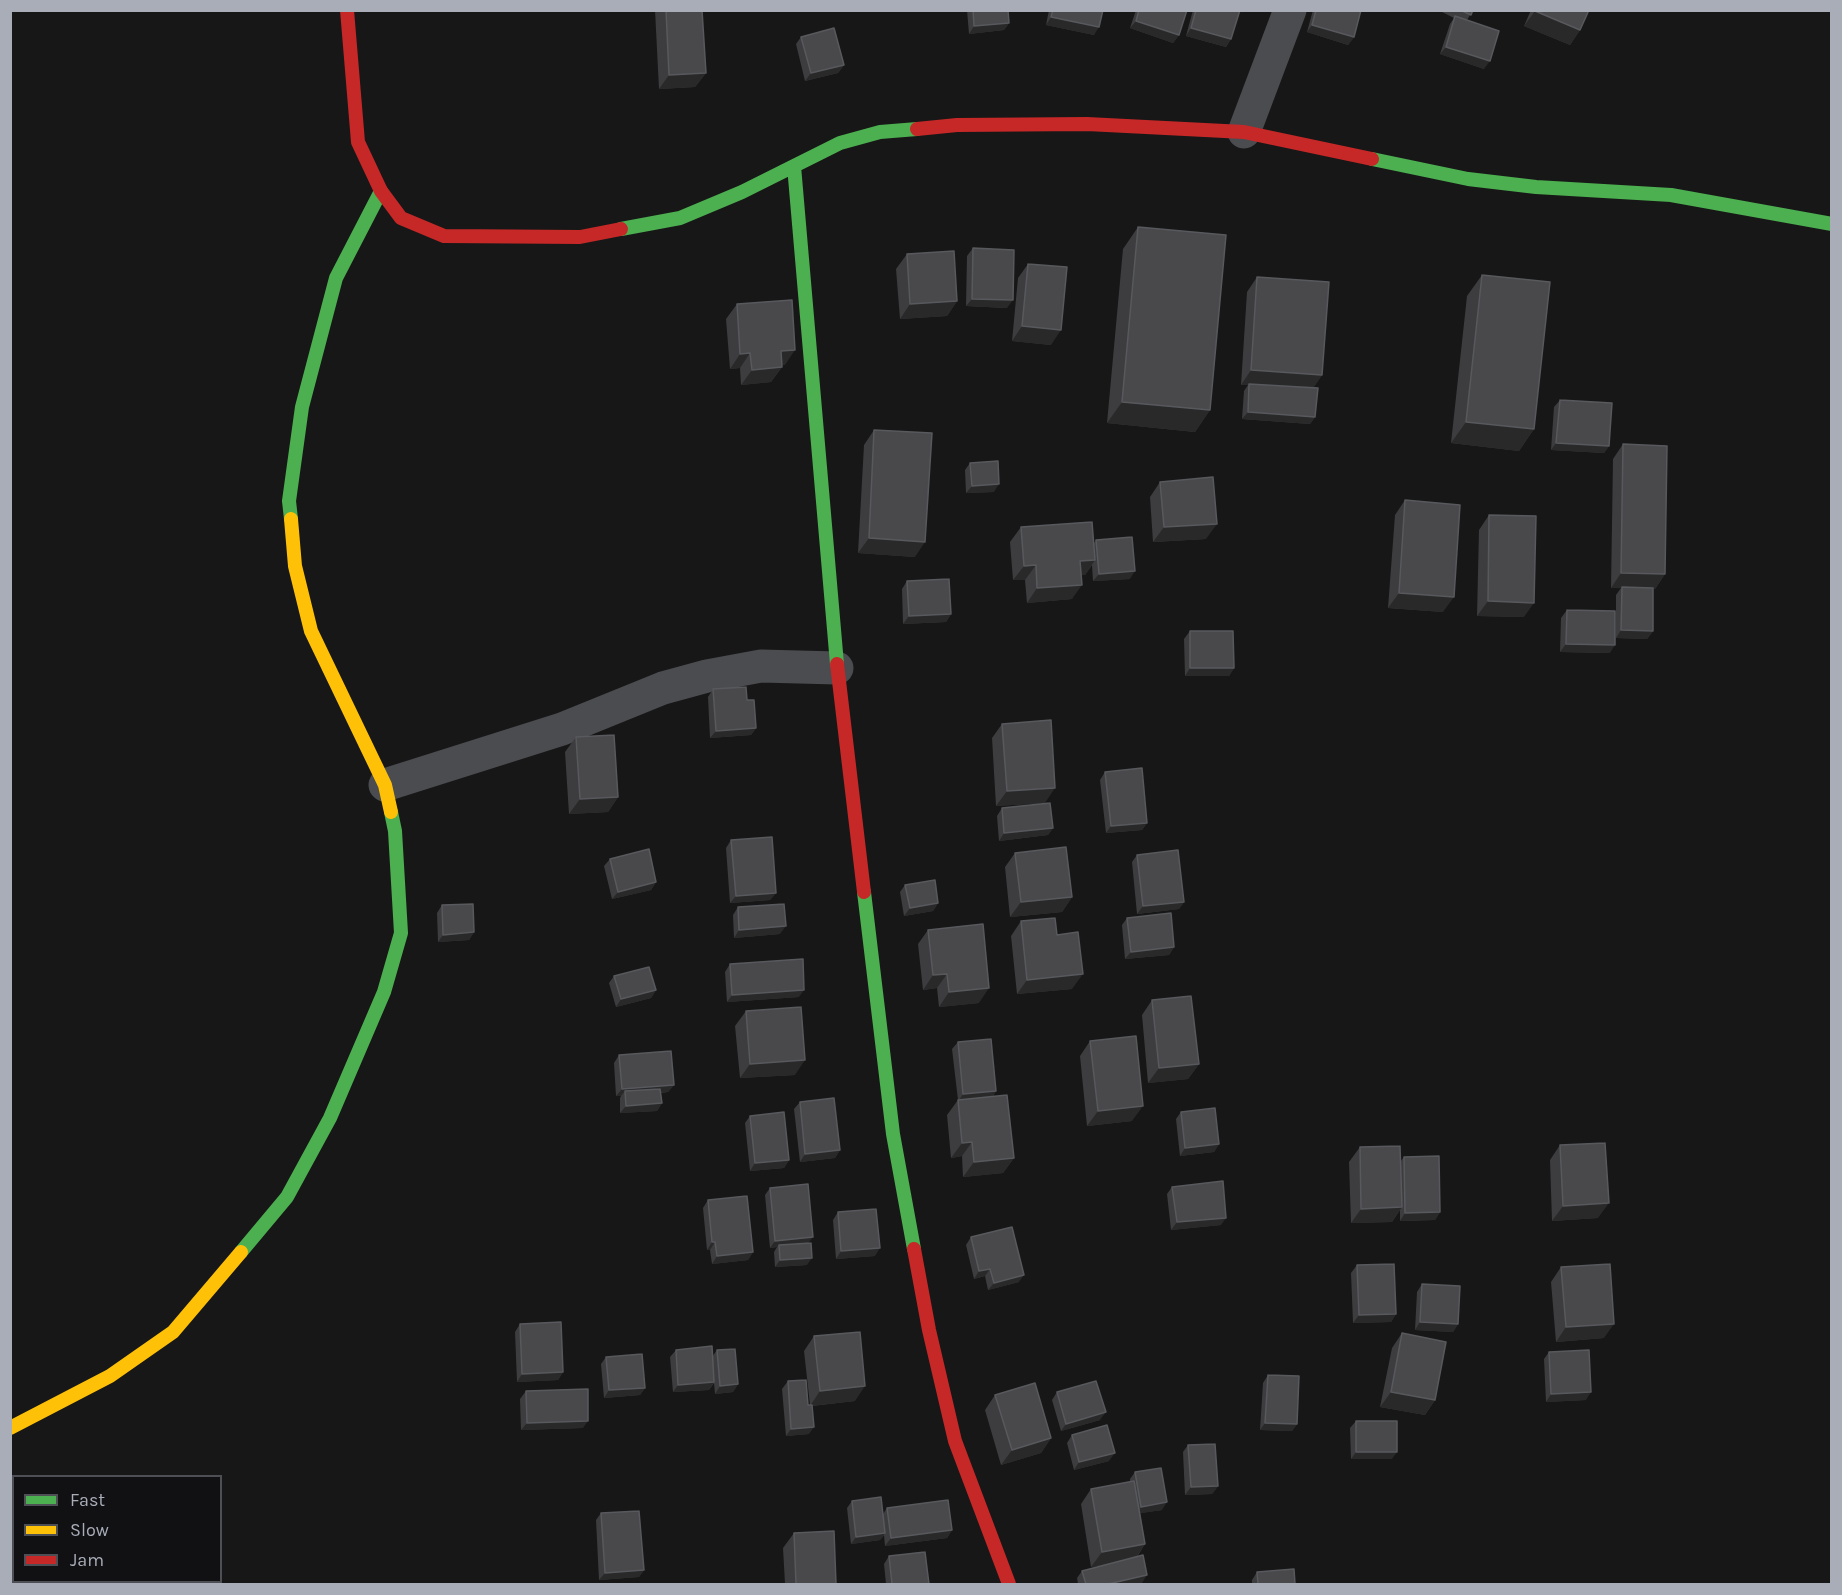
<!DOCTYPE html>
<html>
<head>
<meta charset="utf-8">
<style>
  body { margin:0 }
  #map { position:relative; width:1842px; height:1595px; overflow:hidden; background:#171717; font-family:Karla,sans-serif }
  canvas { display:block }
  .frame { position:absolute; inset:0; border:12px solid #a8adb8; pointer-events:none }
  .legend { position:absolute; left:12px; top:1475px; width:210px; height:108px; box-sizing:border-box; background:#111113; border:2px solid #4d4f55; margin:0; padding:8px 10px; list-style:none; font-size:18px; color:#a8adb8 }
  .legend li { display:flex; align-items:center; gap:12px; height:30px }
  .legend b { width:30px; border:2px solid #4d4f55 }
</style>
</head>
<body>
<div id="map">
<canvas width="1842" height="1595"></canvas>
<div class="frame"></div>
<ul class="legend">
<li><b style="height:8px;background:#4caf50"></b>Fast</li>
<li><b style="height:8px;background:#ffc107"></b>Slow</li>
<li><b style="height:8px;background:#c62828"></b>Jam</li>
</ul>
</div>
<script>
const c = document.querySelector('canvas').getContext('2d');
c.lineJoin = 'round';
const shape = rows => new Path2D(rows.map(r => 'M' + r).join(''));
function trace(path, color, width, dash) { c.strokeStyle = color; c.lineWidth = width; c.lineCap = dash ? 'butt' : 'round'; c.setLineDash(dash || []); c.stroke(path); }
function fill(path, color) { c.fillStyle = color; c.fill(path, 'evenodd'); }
trace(shape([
  [1244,132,1290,10],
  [385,785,562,729,663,688,707,676,761,666,837,668]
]), '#4b4c50', 33);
trace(shape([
  [1372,159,1468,179,1536,187,1671,195,1832,224],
  [794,166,837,664],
  [621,229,680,218,742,192,840,143,880,132,917,129],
  [291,519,289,501,302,407,336,278,381,191],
  [864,892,893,1134,914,1249],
  [241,1252,287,1197,330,1118,384,992,401,933,395,831,391,812]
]), '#4caf50', 14);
trace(shape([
  [291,519,295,566,311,631,385,785,391,812],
  [10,1428,110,1376,173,1332,241,1252]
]), '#ffc107', 14);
trace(shape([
  [347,10,358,142,381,191,401,218,444,236,580,237,621,229],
  [917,129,957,125,1087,124,1244,132,1372,159],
  [837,664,864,892],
  [914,1249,929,1330,955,1441,1009,1584]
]), '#c62828', 14);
fill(shape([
  [655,10,702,10,706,73,695,87,659,89],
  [967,10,1008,10,1009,23,1004,30,969,34],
  [1049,10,1103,10,1094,35,1046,25],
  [1136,10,1187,10,1179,35,1173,43,1130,28],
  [1193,10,1240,10,1231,39,1226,47,1186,36],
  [1313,10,1361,10,1354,37,1348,45,1307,32],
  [1438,10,1473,10,1467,20,1484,69,1440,54,1450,24,1454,18],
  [1531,10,1589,10,1580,30,1570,45,1524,26],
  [801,37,844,65,838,73,805,81,796,44],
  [1138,227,1210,410,1195,432,1107,423,1123,249],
  [973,248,1007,308,966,306,967,256],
  [907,254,957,301,947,316,900,319,896,269],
  [1028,264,1051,345,1012,341,1018,278],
  [1482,275,1534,429,1519,451,1451,443,1467,296],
  [1257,277,1322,375,1313,388,1315,417,1310,424,1242,419,1244,391,1248,385,1241,385,1247,292],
  [737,304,785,365,782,365,782,367,771,382,741,385,740,368,730,369,726,319],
  [1560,400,1609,446,1604,453,1551,450,1554,407],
  [874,430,915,557,858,553,864,445],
  [1623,444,1665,574,1655,589,1653,589,1653,631,1647,639,1616,638,1616,595,1621,588,1611,588,1613,459],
  [970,463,994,492,966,493,965,470],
  [1160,482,1206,539,1153,542,1150,497],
  [1405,500,1443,612,1388,608,1395,515],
  [1489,515,1524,617,1477,616,1479,530],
  [1021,527,1094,543,1096,540,1130,579,1093,581,1092,565,1085,575,1081,575,1072,599,1027,603,1025,580,1013,580,1010,542],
  [907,581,951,614,946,622,903,624,902,589],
  [1567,610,1610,653,1560,652,1561,618],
  [1190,631,1234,668,1229,676,1185,676,1184,639],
  [713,689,747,700,756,728,751,735,710,738,708,697],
  [1002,724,1045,803,996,806,992,738],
  [576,737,618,797,608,812,569,814,565,752],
  [1105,772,1147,823,1142,830,1106,833,1100,780],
  [1002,808,1053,828,1048,835,999,841,997,816],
  [731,840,776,893,770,900,730,903,726,848],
  [1015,853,1072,897,1062,912,1010,917,1005,867],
  [1137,855,1184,902,1179,909,1137,914,1132,862],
  [610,859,656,882,651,890,612,899,604,866],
  [905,885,938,903,933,911,904,916,900,892],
  [442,905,474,932,469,940,438,942,437,913],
  [738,907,780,934,734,938,733,915],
  [1127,918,1174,947,1169,955,1125,959,1122,925],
  [1021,921,1057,935,1072,989,1017,994,1011,936],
  [928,930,979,1003,939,1007,937,988,923,990,918,944],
  [730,964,799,997,727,1002,725,972],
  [614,976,656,990,651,998,616,1007,609,983],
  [1152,1000,1199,1064,1188,1079,1148,1083,1142,1015],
  [746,1011,795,1075,740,1078,735,1026],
  [1090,1041,1132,1121,1087,1126,1080,1056],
  [958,1042,996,1091,993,1096,1014,1158,1003,1173,963,1177,962,1156,951,1158,947,1115,958,1100,952,1049],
  [619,1055,674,1085,668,1092,661,1093,662,1103,657,1111,620,1113,620,1098,621,1096,616,1096,614,1063],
  [800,1102,840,1150,835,1158,800,1162,794,1109],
  [1181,1112,1219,1144,1214,1152,1180,1156,1176,1119],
  [750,1116,789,1160,784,1168,750,1171,745,1123],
  [1560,1145,1598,1218,1552,1221,1550,1160],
  [1360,1147,1400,1162,1404,1157,1440,1212,1435,1220,1400,1221,1400,1210,1392,1222,1351,1223,1349,1162],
  [1172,1187,1221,1225,1171,1230,1167,1194],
  [770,1188,808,1243,807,1265,775,1267,774,1252,777,1247,770,1248,765,1195],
  [708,1200,753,1252,748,1260,712,1264,710,1250,707,1250,703,1208],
  [838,1212,875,1256,836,1259,833,1220],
  [971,1237,1019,1282,988,1290,985,1276,974,1279,966,1245],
  [1357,1265,1396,1314,1391,1322,1353,1323,1351,1273],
  [1561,1267,1604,1338,1556,1342,1551,1282],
  [1422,1284,1458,1324,1453,1332,1415,1330,1417,1292],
  [520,1324,563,1372,558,1380,517,1382,515,1332],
  [1402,1333,1435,1400,1425,1415,1380,1407,1392,1348],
  [814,1336,855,1401,812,1406,809,1434,786,1436,782,1389,788,1381,808,1405,810,1405,804,1351],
  [676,1350,712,1357,717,1350,738,1384,733,1392,715,1394,714,1383,709,1390,673,1392,670,1357],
  [1549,1352,1586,1400,1546,1402,1544,1359],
  [606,1357,645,1388,640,1395,604,1398,601,1364],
  [1268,1375,1297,1424,1292,1431,1260,1430,1263,1383],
  [526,1391,583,1428,521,1430,520,1399],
  [1057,1392,1100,1420,1061,1431,1052,1400],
  [995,1395,1051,1438,1041,1453,1001,1465,985,1410],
  [1356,1421,1392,1459,1351,1459,1350,1428],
  [1072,1435,1109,1461,1074,1470,1067,1443],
  [1188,1445,1218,1486,1212,1494,1185,1495,1183,1452],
  [1135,1472,1162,1510,1140,1513,1145,1544,1137,1557,1142,1583,1134,1584,1078,1584,1077,1578,1082,1571,1104,1565,1091,1567,1081,1504,1091,1489,1130,1482,1130,1479],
  [852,1501,883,1514,887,1508,952,1530,947,1538,885,1546,884,1535,880,1540,851,1544,847,1508],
  [601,1513,644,1570,639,1577,599,1580,596,1520],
  [794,1533,836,1584,785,1584,783,1548],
  [889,1556,929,1584,886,1584,884,1564],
  [1257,1572,1295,1584,1252,1584,1252,1580]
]), '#3d3d3f');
fill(shape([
  [1535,11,1580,30,1570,45,1524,26],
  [1051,17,1099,27,1094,35,1046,25],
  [1136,21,1179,35,1173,43,1130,28],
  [1009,23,1004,30,969,34,974,26],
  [1312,25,1354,37,1348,45,1307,32],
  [1191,28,1231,39,1226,47,1186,36],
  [1446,47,1490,61,1484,69,1440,54],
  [844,65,838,73,805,81,811,73],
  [706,73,695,87,659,89,669,75],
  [972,299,1013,300,1007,308,966,306],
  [957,301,947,316,900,319,910,304],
  [1022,326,1061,330,1051,345,1012,341],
  [795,350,785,365,770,366,781,351],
  [750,353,740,368,730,369,740,354],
  [782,367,771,382,741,385,752,370],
  [1251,370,1322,375,1312,390,1249,384,1248,385,1241,385],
  [1122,402,1210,410,1195,432,1107,423],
  [1248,412,1315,417,1310,424,1242,419],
  [1466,422,1534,429,1519,451,1451,443],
  [1556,443,1609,446,1604,453,1551,450],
  [999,484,994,492,966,493,972,486],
  [1217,524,1206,539,1153,542,1164,527],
  [869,538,925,542,915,557,858,553],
  [1095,560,1085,575,1070,576,1080,561],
  [1036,565,1025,580,1013,580,1024,566],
  [1135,571,1130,579,1093,581,1099,574],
  [1621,573,1665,574,1655,589,1611,588],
  [1082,585,1072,599,1027,603,1037,588],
  [1399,593,1454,597,1443,612,1388,608],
  [1488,601,1534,603,1524,617,1477,616],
  [951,614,946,622,903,624,909,616],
  [1621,630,1653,631,1647,639,1616,638],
  [1566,644,1615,645,1610,653,1560,652],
  [1190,668,1234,668,1229,676,1185,676],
  [756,728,751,735,710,738,716,731],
  [1055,788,1045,803,996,806,1007,791],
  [618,797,608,812,569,814,580,799],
  [1147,823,1142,830,1106,833,1111,826],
  [1053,828,1048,835,999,841,1004,833],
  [656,882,651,890,612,899,618,892],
  [776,893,770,900,730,903,736,896],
  [1072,897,1062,912,1010,917,1021,902],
  [1184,902,1179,909,1137,914,1143,906],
  [938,903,933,911,904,916,910,908],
  [786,926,780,934,734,938,739,930],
  [474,932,469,940,438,942,443,935],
  [1174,947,1169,955,1125,959,1131,952],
  [947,974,937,988,923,990,933,975],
  [1083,974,1072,989,1017,994,1027,980],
  [989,988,979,1003,939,1007,949,992],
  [656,990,651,998,616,1007,621,999],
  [804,990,799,997,727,1002,732,995],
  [805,1060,795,1075,740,1078,750,1064],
  [1199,1064,1188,1079,1148,1083,1159,1068],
  [674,1085,668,1092,625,1096,625,1091,621,1096,616,1096,622,1089],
  [996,1091,991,1099,958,1102,963,1094],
  [662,1103,657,1111,620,1113,626,1106],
  [1143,1106,1132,1121,1087,1126,1098,1111],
  [972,1142,962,1156,951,1158,962,1143],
  [1219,1144,1214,1152,1180,1156,1185,1148],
  [840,1150,835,1158,800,1162,805,1154],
  [1014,1158,1003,1173,963,1177,974,1162],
  [789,1160,784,1168,750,1171,755,1163],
  [1609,1203,1598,1218,1552,1221,1563,1206],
  [1402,1207,1392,1222,1351,1223,1361,1209],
  [1440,1212,1435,1220,1400,1221,1405,1213],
  [1226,1218,1221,1225,1171,1230,1177,1222],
  [813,1237,807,1245,779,1245,777,1247,770,1248,775,1241],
  [712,1242,715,1242,710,1250,707,1250],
  [880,1248,875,1256,836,1259,841,1251],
  [753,1252,748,1260,712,1264,717,1256],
  [812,1258,807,1265,775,1267,780,1260],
  [990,1269,985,1276,974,1279,979,1271],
  [1024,1275,1019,1282,988,1290,994,1283],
  [1396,1314,1391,1322,1353,1323,1359,1315],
  [1420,1322,1458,1324,1453,1332,1415,1330],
  [1614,1324,1604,1338,1556,1342,1566,1327],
  [563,1372,558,1380,517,1382,522,1374],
  [714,1382,709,1390,673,1392,678,1385],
  [738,1384,733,1392,715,1394,720,1386],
  [865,1386,855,1401,810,1406,820,1391],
  [645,1388,640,1395,604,1398,609,1390],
  [1391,1392,1435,1400,1425,1415,1380,1407],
  [1591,1392,1586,1400,1546,1402,1551,1394],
  [1106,1412,1100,1420,1061,1431,1066,1424],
  [588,1421,583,1428,521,1430,527,1423],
  [1265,1423,1297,1424,1292,1431,1260,1430],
  [814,1427,809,1434,786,1436,791,1429],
  [1051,1438,1041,1453,1001,1465,1012,1450],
  [1356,1452,1397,1452,1392,1459,1351,1459],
  [1115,1453,1109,1461,1074,1470,1079,1462],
  [1218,1486,1212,1494,1185,1495,1191,1487],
  [1167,1502,1162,1510,1136,1514,1141,1507],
  [952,1530,947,1538,885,1546,891,1538],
  [885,1533,880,1540,851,1544,856,1537],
  [1145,1544,1135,1559,1091,1567,1102,1552],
  [644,1570,639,1577,599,1580,605,1573],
  [1147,1575,1142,1583,1134,1584,1108,1584]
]), '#29292a');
const building = shape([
  [666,10,702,10,706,73,669,75,666,10],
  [973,10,1008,10,1009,23,974,26,973,10],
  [1053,10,1103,10,1099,27,1051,17,1053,10],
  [1139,10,1187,10,1179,35,1136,21,1139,10],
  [1196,10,1240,10,1231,39,1191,28,1196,10],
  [1316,10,1361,10,1354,37,1312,25,1316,10],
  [1460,10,1473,10,1471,15,1460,10],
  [1535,10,1589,10,1580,30,1535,11,1535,10],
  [1455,16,1499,31,1490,61,1446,47,1455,16],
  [834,28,844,65,811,73,801,37,834,28],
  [1138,227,1226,235,1210,410,1122,402,1138,227],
  [973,248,1014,250,1013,300,972,299,973,248],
  [954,251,957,301,910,304,907,254,954,251],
  [1028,264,1067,267,1061,330,1022,326,1028,264],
  [1482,275,1550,282,1534,429,1466,422,1482,275],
  [1257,277,1329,282,1322,375,1251,370,1257,277],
  [792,300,795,350,781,351,782,367,752,370,750,353,740,354,737,304,792,300],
  [1249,384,1318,388,1315,417,1248,412,1249,384],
  [1560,400,1612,403,1609,446,1556,443,1560,400],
  [874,430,932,433,925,542,869,538,874,430],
  [1623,444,1667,446,1665,574,1621,573,1623,444],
  [998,461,999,484,972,486,970,463,998,461],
  [1213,477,1217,524,1164,527,1160,482,1213,477],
  [1405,500,1460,505,1454,597,1399,593,1405,500],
  [1489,515,1536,516,1534,603,1488,601,1489,515],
  [1092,522,1095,560,1080,561,1082,585,1037,588,1036,565,1024,566,1021,527,1092,522],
  [1132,537,1135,571,1099,574,1096,540,1132,537],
  [949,579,951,614,909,616,907,581,949,579],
  [1622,587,1653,588,1653,631,1621,630,1622,587],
  [1567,610,1615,611,1615,645,1566,644,1567,610],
  [1190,631,1233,631,1234,668,1190,668,1190,631],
  [746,687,747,700,754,700,756,728,716,731,713,689,746,687],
  [1051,720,1055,788,1007,791,1002,724,1051,720],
  [614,735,618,797,580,799,576,737,614,735],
  [1142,768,1147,823,1111,826,1105,772,1142,768],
  [1050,803,1053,828,1004,833,1002,808,1050,803],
  [772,837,776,893,736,896,731,840,772,837],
  [1066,847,1072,897,1021,902,1015,853,1066,847],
  [649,849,656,882,618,892,610,859,649,849],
  [1178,850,1184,902,1143,906,1137,855,1178,850],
  [935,880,938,903,910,908,905,885,935,880],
  [473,904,474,932,443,935,442,905,473,904],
  [784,904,786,926,739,930,738,907,784,904],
  [1171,913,1174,947,1131,952,1127,918,1171,913],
  [1055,918,1057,935,1078,932,1083,974,1027,980,1021,921,1055,918],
  [983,924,989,988,949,992,947,974,933,975,928,930,983,924],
  [803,959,804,990,732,995,730,964,803,959],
  [649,967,656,990,621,999,614,976,649,967],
  [1191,996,1199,1064,1159,1068,1152,1000,1191,996],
  [801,1007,805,1060,750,1064,746,1011,801,1007],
  [1136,1036,1143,1106,1098,1111,1090,1041,1136,1036],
  [991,1039,996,1091,963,1094,958,1042,991,1039],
  [671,1051,674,1085,622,1089,619,1055,671,1051],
  [660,1089,662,1103,626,1106,625,1091,660,1089],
  [1007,1095,1014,1158,974,1162,972,1142,962,1143,958,1100,1007,1095],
  [834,1098,840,1150,805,1154,800,1102,834,1098],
  [1215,1108,1219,1144,1185,1148,1181,1112,1215,1108],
  [784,1112,789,1160,755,1163,750,1116,784,1112],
  [1605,1143,1609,1203,1563,1206,1560,1145,1605,1143],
  [1400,1146,1402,1207,1361,1209,1360,1147,1400,1146],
  [1439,1156,1440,1212,1405,1213,1404,1157,1439,1156],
  [1223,1181,1226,1218,1177,1222,1172,1187,1223,1181],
  [808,1184,813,1237,775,1241,770,1188,808,1184],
  [747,1196,753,1252,717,1256,715,1242,712,1242,708,1200,747,1196],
  [876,1209,880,1248,841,1251,838,1212,876,1209],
  [1012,1227,1024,1275,994,1283,990,1269,979,1271,971,1237,1012,1227],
  [811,1243,812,1258,780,1260,779,1245,811,1243],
  [1394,1264,1396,1314,1359,1315,1357,1265,1394,1264],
  [1610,1264,1614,1324,1566,1327,1561,1267,1610,1264],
  [1422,1284,1460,1286,1458,1324,1420,1322,1422,1284],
  [561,1322,563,1372,522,1374,520,1324,561,1322],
  [860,1332,865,1386,820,1391,814,1336,860,1332],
  [1402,1333,1446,1342,1435,1400,1391,1392,1402,1333],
  [712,1346,714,1382,678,1385,676,1350,712,1346],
  [735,1349,738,1384,720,1386,717,1350,735,1349],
  [1589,1350,1591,1392,1551,1394,1549,1352,1589,1350],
  [642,1354,645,1388,609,1390,606,1357,642,1354],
  [1268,1375,1299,1376,1297,1424,1265,1423,1268,1375],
  [806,1380,808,1405,812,1405,814,1427,791,1429,788,1381,806,1380],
  [1096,1381,1106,1412,1066,1424,1057,1392,1096,1381],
  [1035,1383,1051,1438,1012,1450,995,1395,1035,1383],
  [588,1389,588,1421,527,1423,526,1391,588,1389],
  [1356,1421,1397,1421,1397,1452,1356,1452,1356,1421],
  [1107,1425,1115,1453,1079,1462,1072,1435,1107,1425],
  [1215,1444,1218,1486,1191,1487,1188,1445,1215,1444],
  [1161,1468,1167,1502,1141,1507,1135,1472,1161,1468],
  [1134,1481,1145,1544,1102,1552,1091,1489,1134,1481],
  [881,1497,885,1533,856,1537,852,1501,881,1497],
  [948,1500,952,1530,891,1538,887,1508,948,1500],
  [639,1511,644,1570,605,1573,601,1513,639,1511],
  [834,1531,836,1584,796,1584,794,1533,834,1531],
  [925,1552,929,1584,892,1584,889,1556,925,1552],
  [1143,1555,1147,1575,1108,1584,1086,1584,1082,1571,1143,1555],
  [1294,1569,1295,1584,1258,1584,1257,1572,1294,1569]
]);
fill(building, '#49494c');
trace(building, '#58595d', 1.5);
</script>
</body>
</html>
